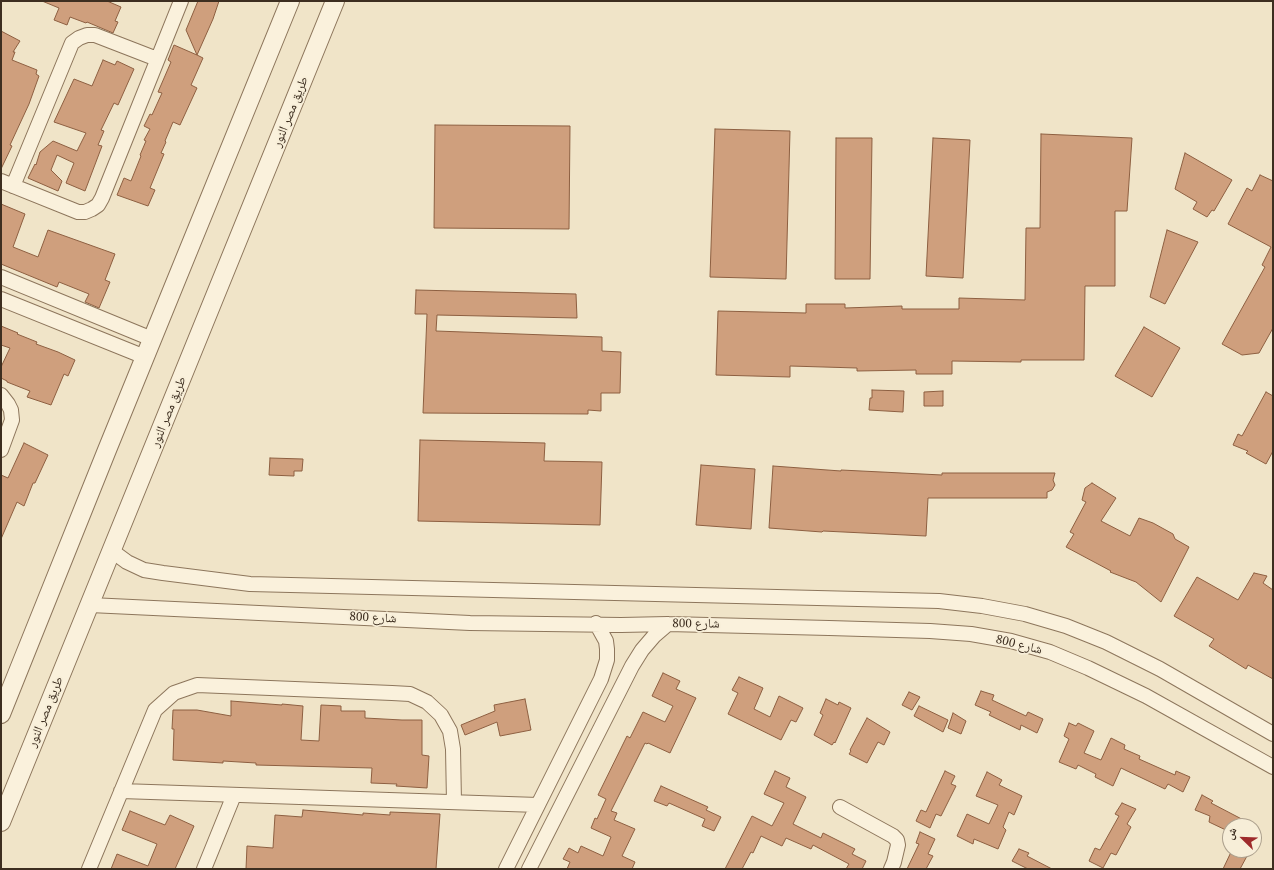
<!DOCTYPE html>
<html>
<head>
<meta charset="utf-8">
<style>
  body { margin:0 }
  #map { position:relative; width:1274px; height:870px; overflow:hidden; background:#f0e4c8; font-family:"Source Serif 4","Noto Naskh Arabic",serif }
  canvas { display:block }
  .frame { position:absolute; inset:0; border:2px solid #3d2e20; pointer-events:none }
  .north { position:absolute; left:1222px; top:818px; width:40px; height:40px; box-sizing:border-box; background:#f7eed8; border:1px solid #ada18e; border-radius:50%; rotate:293deg; font-size:11px; font-weight:700; line-height:16px; text-align:center; color:#3d2e20 }
  .north::after { content:''; display:block; margin:auto; width:14px; height:18px; background:#9e2a2b; clip-path:polygon(50% 0,100% 100%,50% 72%,0 100%) }
</style>
</head>
<body>
<div id="map">
<canvas width="1274" height="870"></canvas>
<div class="frame"></div>
<div class="north">ش</div>
</div>
<script>
const c = document.querySelector('canvas').getContext('2d');
c.lineJoin = 'round';
function fill(path, color) { c.fillStyle = color; c.fill(path, 'evenodd'); }
const shape = rows => new Path2D(rows.map(r => 'M' + r).join(''));
function trace(path, color, width, dash) { c.strokeStyle = color; c.lineWidth = width; c.lineCap = dash ? 'butt' : 'round'; c.setLineDash(dash || []); c.stroke(path); }
function write(font, color, halo, rows, align = 'center') {
  c.font = font + ' "Source Serif 4","Noto Naskh Arabic",serif'; c.lineWidth = 3.5; c.setLineDash([]); c.textBaseline = 'middle'; c.strokeStyle = halo; c.fillStyle = color; for (const [text, x, y, turn = 0] of rows) {
    c.save(); c.translate(x, y); c.rotate((+turn || 0) * Math.PI / 180); c.textAlign = isNaN(turn) ? turn : align; if (halo) c.strokeText(text, 0, 0); c.fillText(text, 0, 0); c.restore();
  }
}
const building = shape([
  [42,1,107,1,121,7,115,21,118,22,113,33,87,22,86,23,70,17,67,25,54,20,59,8,42,1],
  [198,1,219,1,213,19,197,55,203,58,191,85,197,88,180,125,173,122,165,141,166,142,161,153,164,154,150,188,155,190,148,206,117,195,124,178,131,181,141,156,140,155,146,141,144,140,150,129,144,126,150,114,152,115,162,93,158,92,171,62,168,60,174,45,197,55,186,30,198,1],
  [1,31,20,41,13,52,15,52,12,60,37,70,36,74,39,76,29,104,10,145,12,146,1,169,1,31],
  [103,60,115,65,117,61,134,69,118,105,114,103,101,130,104,131,98,145,102,146,85,191,66,183,74,163,57,155,51,170,62,181,58,191,28,178,35,164,36,165,40,152,53,141,77,151,86,133,54,122,74,79,92,86,103,60],
  [435,125,570,126,569,229,434,228,435,125],
  [715,129,790,131,786,279,710,277,715,129],
  [1041,134,1132,138,1127,211,1115,211,1115,286,1085,286,1084,360,1021,360,1021,362,952,361,952,374,916,374,916,370,857,371,857,368,790,366,790,377,716,375,718,311,806,313,806,304,845,304,845,308,902,306,902,309,959,309,959,298,1025,300,1026,228,1040,228,1041,134],
  [836,138,872,138,870,279,835,279,836,138],
  [933,138,970,140,963,278,926,276,933,138],
  [1185,153,1232,180,1214,211,1212,210,1207,217,1193,209,1197,202,1175,189,1185,153],
  [1260,175,1273,181,1273,328,1259,353,1242,355,1222,344,1265,267,1262,265,1271,247,1228,224,1247,188,1252,191,1260,175],
  [1,204,25,214,13,247,38,257,48,230,115,254,105,280,110,282,99,308,85,302,89,294,59,282,57,287,1,264,1,204],
  [1167,230,1198,242,1165,304,1150,297,1167,230],
  [416,290,576,294,577,318,437,315,436,331,602,337,602,351,621,352,620,393,601,393,601,411,588,410,588,414,423,413,427,314,415,314,416,290],
  [1,326,18,333,17,334,37,342,36,344,58,352,75,360,68,376,64,374,51,405,27,397,30,391,7,382,7,381,1,378,1,367,10,348,1,345,1,326],
  [1144,327,1180,348,1152,397,1115,376,1144,327],
  [872,390,904,391,903,412,869,410,870,398,872,398,872,390],
  [943,391,943,406,924,406,924,392,943,391],
  [1266,392,1273,396,1273,451,1266,464,1246,453,1248,451,1233,445,1238,434,1242,436,1266,392],
  [420,440,545,443,544,461,602,462,600,525,418,521,420,440],
  [24,443,48,455,35,483,33,483,24,506,17,502,1,539,1,475,8,478,24,443],
  [270,458,303,459,302,471,294,471,294,476,269,475,270,458],
  [701,465,755,469,751,529,696,525,701,465],
  [773,466,841,471,841,470,942,475,942,473,1055,473,1053,480,1055,485,1052,490,1047,492,1047,498,928,498,926,536,823,531,822,532,769,528,773,466],
  [1092,483,1116,498,1101,521,1130,536,1139,518,1153,523,1173,534,1175,539,1189,547,1161,602,1136,582,1110,572,1111,571,1066,547,1074,534,1070,532,1086,502,1082,500,1085,488,1092,483],
  [1254,573,1267,576,1263,583,1273,590,1273,679,1248,665,1246,669,1209,646,1214,639,1174,616,1197,577,1238,600,1254,573],
  [663,673,680,681,676,689,696,698,670,753,648,743,647,744,645,743,611,811,617,813,614,820,635,829,622,856,635,862,632,869,567,869,570,862,563,859,569,848,578,853,581,846,603,856,611,837,591,828,595,818,597,819,606,799,598,795,627,736,630,738,643,712,665,722,673,706,652,696,663,673],
  [739,677,763,688,754,709,770,717,779,696,803,708,796,722,791,720,781,740,728,714,738,693,732,690,739,677],
  [981,691,994,695,992,700,1026,716,1028,712,1043,719,1037,733,1021,725,1020,730,989,715,991,712,975,705,981,691],
  [909,692,920,697,912,710,902,705,909,692],
  [525,699,531,730,500,736,497,722,465,735,461,725,495,711,494,705,525,699],
  [826,699,838,705,839,702,851,708,835,743,834,742,832,745,814,735,823,715,820,713,826,699],
  [231,701,282,705,282,704,303,706,301,740,319,741,321,705,341,706,341,711,365,711,365,718,402,720,422,720,422,755,429,756,427,788,396,786,397,784,371,783,372,768,256,765,256,763,223,761,223,763,173,760,174,729,172,729,173,710,197,710,231,716,231,701],
  [919,706,948,720,943,732,914,716,919,706],
  [953,713,966,721,961,734,948,728,953,713],
  [867,718,890,732,884,745,878,742,867,763,849,754,851,751,850,750,867,718],
  [1069,723,1076,726,1078,723,1094,731,1084,753,1101,760,1111,738,1125,745,1124,749,1140,756,1139,759,1175,775,1176,771,1190,777,1183,792,1168,784,1165,789,1121,768,1113,786,1095,777,1096,774,1078,765,1076,769,1059,762,1069,739,1064,736,1069,723],
  [775,771,790,778,786,787,806,797,793,824,821,838,823,833,855,849,852,854,866,861,862,869,846,869,849,864,813,845,811,849,786,838,782,846,761,836,753,853,751,852,742,869,725,869,752,816,772,826,784,803,764,794,775,771],
  [945,771,955,776,951,784,956,786,941,816,936,814,930,828,916,821,921,810,926,812,945,771],
  [987,772,1002,780,999,785,1022,796,1014,815,1009,812,1003,827,1006,830,998,849,974,839,973,844,957,836,967,814,989,824,998,805,976,796,987,772],
  [661,786,708,807,706,810,721,817,714,831,702,826,705,819,669,803,667,806,654,801,661,786],
  [1202,795,1213,801,1211,803,1255,826,1230,826,1230,832,1209,822,1210,816,1195,810,1202,795],
  [1122,803,1136,809,1127,824,1131,827,1116,855,1111,853,1103,868,1089,861,1095,848,1100,850,1119,816,1115,814,1122,803],
  [303,810,363,815,363,813,390,815,390,812,440,814,436,869,246,869,247,846,273,848,275,815,302,817,303,810],
  [130,811,165,825,170,815,194,826,175,869,111,869,117,854,148,866,157,844,122,830,130,811],
  [920,832,935,839,928,854,933,856,926,869,907,869,919,844,916,843,920,832],
  [1019,849,1029,853,1027,856,1052,869,1028,869,1012,861,1019,849],
  [1232,850,1235,850,1247,856,1240,869,1223,869,1232,850]
]);
fill(building, '#cf9f7d');
trace(building, '#8d5f41', 1);
const minor = shape([
  [1,181,78,212,85,212,92,209,98,205,102,198,181,1],
  [13,186,72,43,79,38,87,35,95,35,157,59],
  [1,277,152,339],
  [1,299,145,357],
  [1,395,8,404,11,410,12,420,1,450],
  [112,551,127,562,144,570,163,573,250,584,939,601,982,606,1025,614,1066,626,1106,642,1160,669,1273,734],
  [90,605,470,623,621,625,668,624,829,628,930,631,971,634,1011,641,1050,652,1088,668,1146,696,1273,767],
  [121,791,538,805],
  [840,807,893,836,897,840,898,845,894,862,891,869],
  [89,869,155,710,174,693,197,685,392,693,410,694,427,702,441,715,450,731,453,749,454,802],
  [204,869,234,795],
  [506,869,601,679,607,660,607,649,606,641,596,623],
  [529,869,632,666,642,650,654,636,668,624]
]);
const tertiary = shape([
  [1,714,107,450,290,1],
  [1,822,335,1]
]);
trace(minor, '#8d765c', 16);
trace(tertiary, '#8d765c', 20);
trace(minor, '#faf1dc', 14);
trace(tertiary, '#faf1dc', 18);
write('13px', '#3d2e20', '#f7eed8', [
  ["طريق مصر النور",291,112,-68],
  ["طريق مصر النور",169,412,-68],
  ["شارع 800",373,618,3],
  ["شارع 800",696,624,1],
  ["شارع 800",1019,645,14],
  ["طريق مصر النور",46,712,-68]
]);
</script>
</body>
</html>
